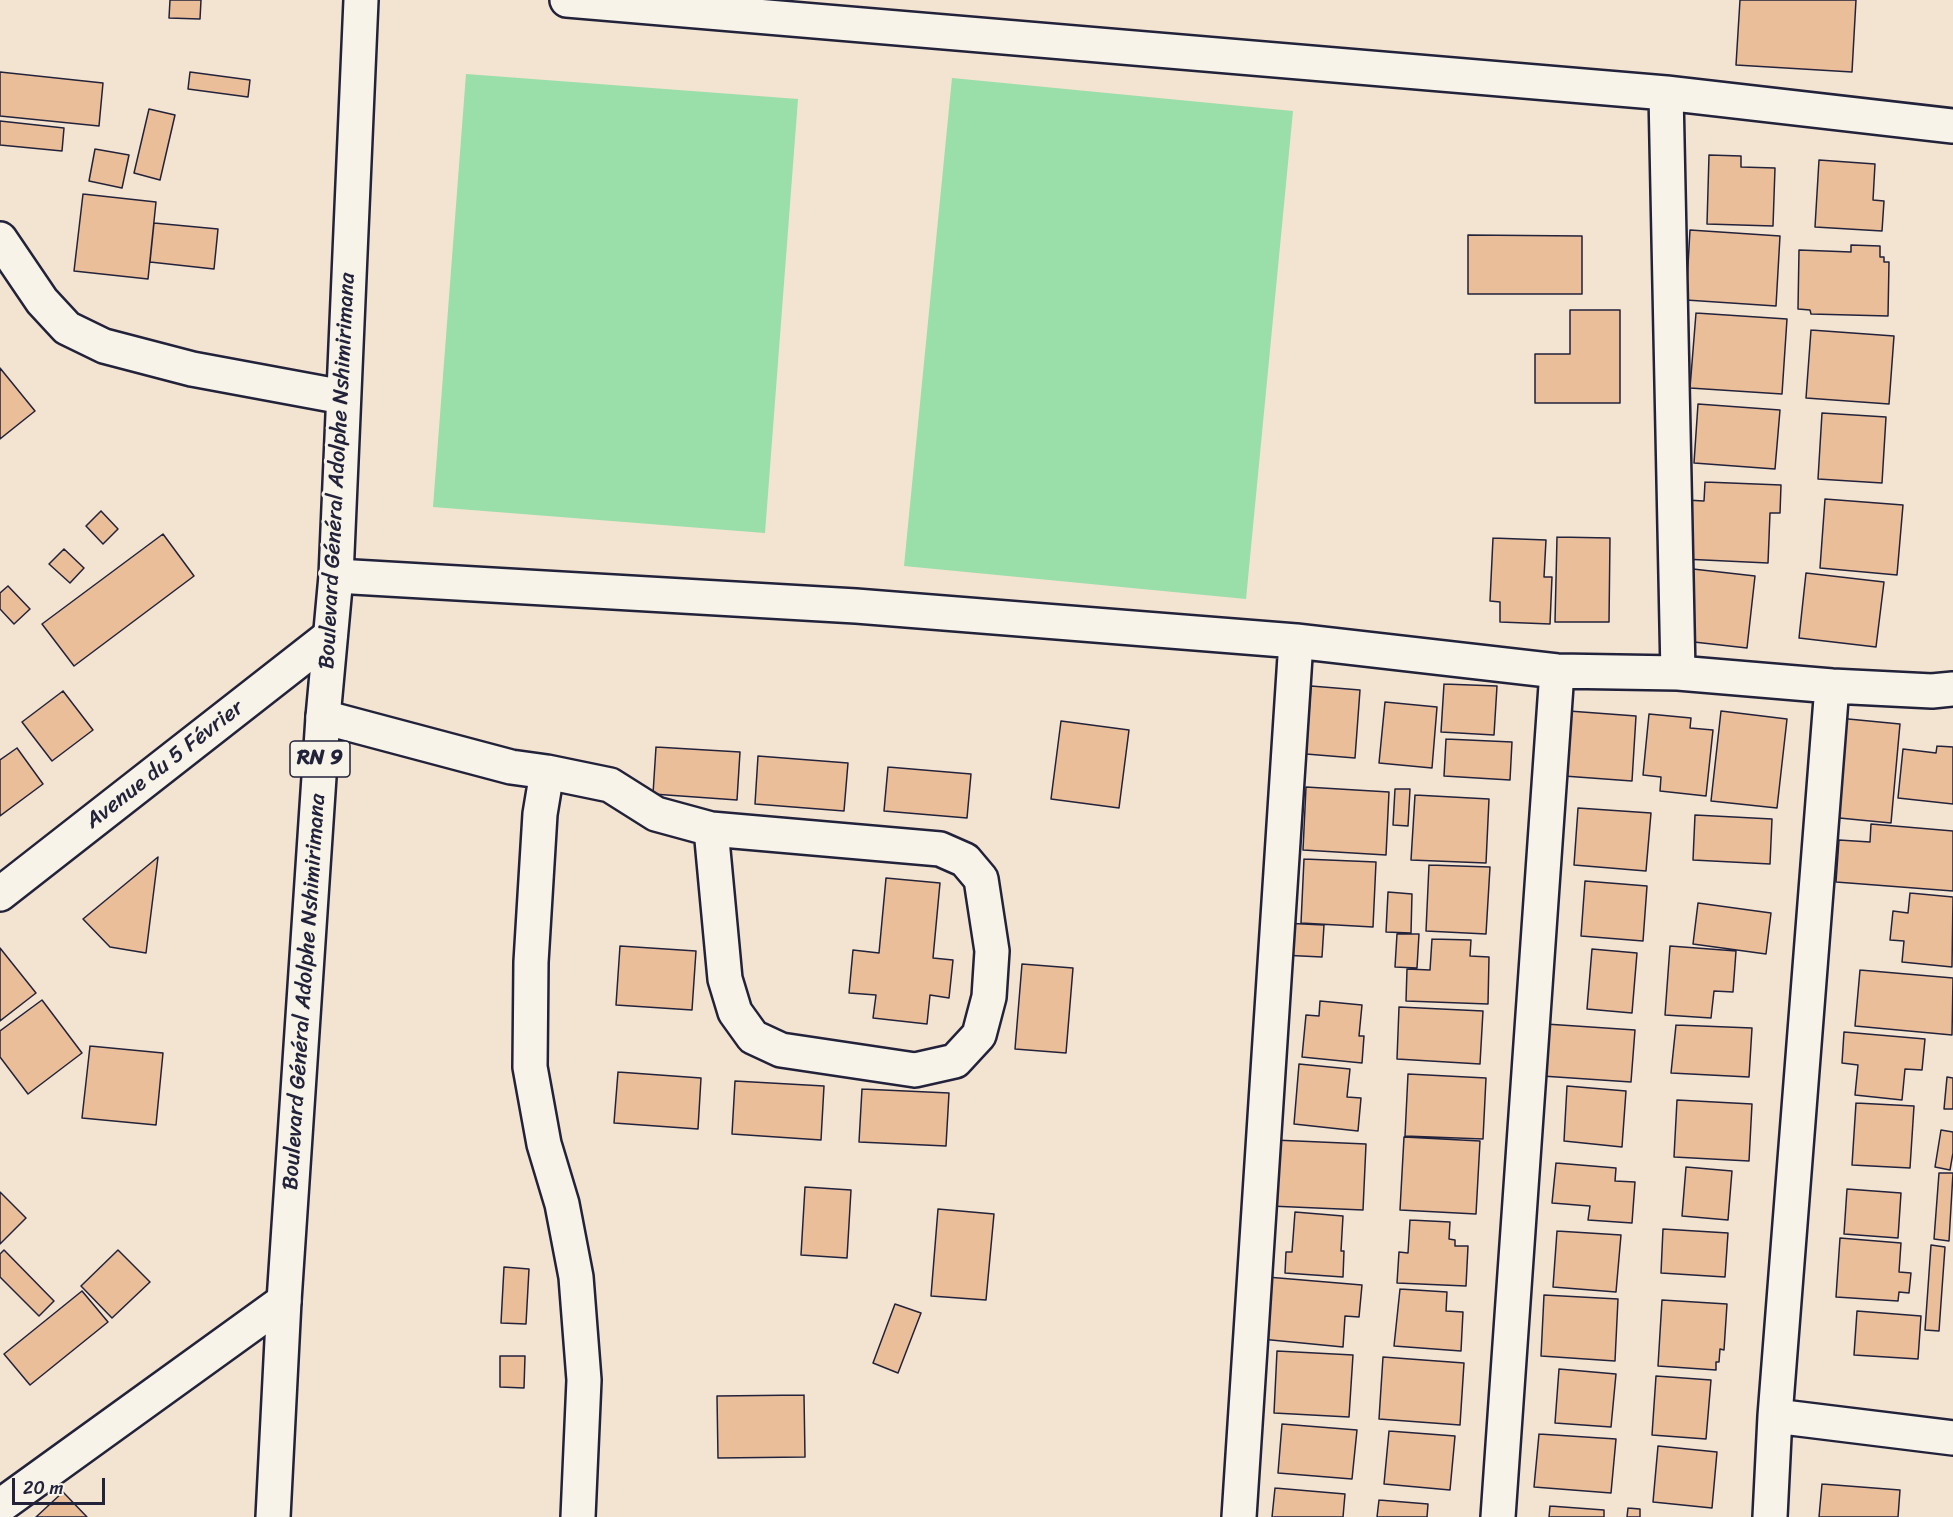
<!DOCTYPE html>
<html>
<head>
<meta charset="utf-8">
<style>
  body { margin:0 }
  #map { position:relative; width:1953px; height:1517px; overflow:hidden; background:#f3e3d1; font-family:Sriracha,sans-serif }
  canvas { display:block }
  .scale { position:absolute; left:12px; top:1478px; width:93px; height:27px; box-sizing:border-box; border:3px solid #22223b; border-top:0; padding-left:8px; font-size:18px; line-height:21px; white-space:nowrap; color:#22223b; -webkit-text-stroke:4px #f7f3e8; paint-order:stroke }
</style>
</head>
<body>
<div id="map">
<canvas width="1953" height="1517"></canvas>
<div class="scale">20 m</div>
</div>
<script>
const c = document.querySelector('canvas').getContext('2d');
c.lineJoin = 'round';
function fill(path, color) { c.fillStyle = color; c.fill(path, 'evenodd'); }
const shape = rows => new Path2D(rows.map(r => 'M' + r).join(''));
function trace(path, color, width, dash) { c.strokeStyle = color; c.lineWidth = width; c.lineCap = dash ? 'butt' : 'round'; c.setLineDash(dash || []); c.stroke(path); }
function write(font, color, halo, rows, align = 'center') {
  c.font = font + ' Sriracha,sans-serif'; c.lineWidth = 6; c.setLineDash([]); c.textBaseline = 'middle'; c.strokeStyle = halo; c.fillStyle = color; for (const [text, x, y, turn = 0] of rows) {
    c.save(); c.translate(x, y); c.rotate((+turn || 0) * Math.PI / 180); c.textAlign = isNaN(turn) ? turn : align; if (halo) c.strokeText(text, 0, 0); c.fillText(text, 0, 0); c.restore();
  }
}
fill(shape([
  [466,74,798,99,765,533,433,507],
  [952,78,1293,111,1246,599,904,566]
]), '#9adeaa');
const building = shape([
  [170,0,201,0,200,19,169,18,170,0],
  [1740,0,1856,0,1852,72,1736,65,1740,0],
  [0,72,103,83,99,126,0,116,0,72],
  [190,72,250,80,248,97,188,89,190,72],
  [149,109,175,115,160,180,134,173,149,109],
  [0,121,64,128,62,151,0,145,0,121],
  [95,149,129,155,122,188,89,181,95,149],
  [1709,155,1741,156,1741,167,1775,168,1773,226,1707,224,1709,155],
  [1819,160,1875,164,1873,200,1884,201,1882,231,1815,227,1819,160],
  [83,194,156,202,148,279,74,271,83,194],
  [154,223,218,229,214,269,150,262,154,223],
  [1690,230,1780,236,1776,306,1686,300,1690,230],
  [1468,235,1582,236,1582,294,1468,294,1468,235],
  [1851,245,1880,246,1880,257,1884,257,1884,262,1889,262,1888,316,1811,314,1810,310,1798,309,1799,250,1851,252,1851,245],
  [1570,310,1620,310,1620,403,1535,403,1535,354,1570,354,1570,310],
  [1696,313,1787,319,1782,394,1690,388,1696,313],
  [1811,330,1894,336,1889,404,1806,398,1811,330],
  [0,368,35,411,0,439,0,368],
  [1698,404,1780,410,1775,469,1694,463,1698,404],
  [1822,413,1886,417,1882,483,1818,479,1822,413],
  [1705,482,1781,485,1780,513,1770,513,1768,563,1683,559,1686,500,1704,501,1705,482],
  [1825,499,1903,505,1897,575,1820,568,1825,499],
  [101,511,118,529,103,544,86,526,101,511],
  [163,534,194,576,74,666,42,624,163,534],
  [1557,537,1610,538,1609,622,1555,622,1557,537],
  [1493,538,1546,540,1544,577,1552,577,1550,624,1500,622,1500,602,1490,601,1493,538],
  [64,549,84,568,70,583,49,564,64,549],
  [1693,569,1755,576,1747,648,1685,641,1693,569],
  [1806,573,1884,582,1876,647,1799,638,1806,573],
  [8,586,30,609,14,624,0,609,0,593,8,586],
  [1444,684,1497,686,1494,735,1441,732,1444,684],
  [1311,686,1360,690,1355,758,1306,754,1311,686],
  [63,691,93,730,52,761,22,722,63,691],
  [1385,702,1437,707,1432,768,1379,763,1385,702],
  [1569,711,1636,716,1632,781,1564,776,1569,711],
  [1721,711,1787,719,1777,808,1711,801,1721,711],
  [1649,714,1691,718,1690,728,1713,730,1706,796,1660,791,1661,777,1643,775,1649,714],
  [1838,718,1900,724,1891,823,1829,817,1838,718],
  [1061,721,1129,730,1119,808,1051,799,1061,721],
  [1446,739,1512,742,1510,780,1444,776,1446,739],
  [1937,746,1953,747,1953,804,1898,798,1903,749,1936,753,1937,746],
  [656,747,740,752,737,800,653,794,656,747],
  [17,748,43,784,0,816,0,760,17,748],
  [758,756,848,763,844,811,755,804,758,756],
  [888,767,971,774,967,818,884,811,888,767],
  [1306,787,1389,792,1386,855,1303,850,1306,787],
  [1395,789,1410,789,1408,826,1393,825,1395,789],
  [1415,795,1489,799,1486,863,1411,860,1415,795],
  [1578,808,1651,813,1646,871,1574,865,1578,808],
  [1695,815,1772,819,1770,864,1693,860,1695,815],
  [1871,824,1953,831,1953,891,1836,882,1839,840,1870,842,1871,824],
  [158,857,146,953,110,947,83,919,158,857],
  [1304,859,1376,862,1373,927,1301,923,1304,859],
  [1429,865,1490,867,1486,934,1426,931,1429,865],
  [886,878,940,883,933,958,953,960,949,998,930,995,927,1024,873,1018,876,995,849,993,853,950,879,953,886,878],
  [1585,881,1647,886,1643,941,1581,936,1585,881],
  [1388,892,1412,894,1411,933,1386,932,1388,892],
  [1910,893,1953,897,1952,967,1902,962,1904,941,1890,940,1893,911,1908,913,1910,893],
  [1698,903,1771,913,1766,954,1693,944,1698,903],
  [1282,923,1324,925,1322,957,1281,955,1282,923],
  [1397,934,1419,934,1417,968,1395,967,1397,934],
  [1432,939,1471,940,1470,956,1489,957,1488,1004,1406,1001,1407,969,1430,970,1432,939],
  [620,946,696,951,692,1010,616,1005,620,946],
  [1670,946,1736,951,1733,992,1714,991,1711,1018,1665,1015,1670,946],
  [0,948,36,993,0,1021,0,948],
  [1592,949,1637,953,1632,1013,1587,1009,1592,949],
  [1022,964,1073,968,1066,1053,1015,1049,1022,964],
  [1860,970,1953,978,1952,1035,1855,1026,1860,970],
  [42,1000,82,1053,28,1094,0,1057,0,1031,42,1000],
  [1320,1001,1362,1005,1359,1036,1364,1036,1362,1063,1302,1057,1306,1015,1319,1016,1320,1001],
  [1399,1007,1483,1011,1480,1064,1397,1059,1399,1007],
  [1546,1024,1635,1030,1631,1082,1542,1076,1546,1024],
  [1676,1025,1752,1028,1749,1077,1671,1073,1676,1025],
  [1844,1032,1925,1039,1922,1070,1905,1069,1902,1100,1855,1095,1858,1065,1842,1063,1844,1032],
  [90,1046,163,1053,156,1125,82,1118,90,1046],
  [1299,1064,1350,1069,1347,1097,1361,1098,1358,1131,1294,1124,1299,1064],
  [618,1072,701,1078,698,1129,614,1123,618,1072],
  [1408,1074,1486,1078,1483,1139,1405,1136,1408,1074],
  [1947,1077,1953,1078,1953,1109,1944,1109,1947,1077],
  [735,1081,824,1086,821,1140,732,1134,735,1081],
  [1567,1086,1626,1091,1622,1147,1564,1141,1567,1086],
  [862,1089,949,1093,946,1146,859,1142,862,1089],
  [1677,1100,1752,1104,1749,1161,1674,1157,1677,1100],
  [1856,1103,1914,1106,1910,1168,1852,1165,1856,1103],
  [1941,1130,1953,1132,1953,1153,1950,1170,1935,1167,1941,1130],
  [1404,1137,1480,1141,1476,1214,1400,1210,1404,1137],
  [1274,1140,1366,1144,1363,1210,1270,1206,1274,1140],
  [1556,1163,1616,1168,1615,1181,1635,1182,1632,1223,1588,1220,1590,1206,1552,1203,1556,1163],
  [1686,1167,1732,1171,1728,1220,1682,1216,1686,1167],
  [1939,1173,1953,1173,1949,1241,1934,1239,1939,1173],
  [805,1187,851,1190,847,1258,801,1255,805,1187],
  [1847,1189,1901,1193,1898,1238,1844,1234,1847,1189],
  [0,1192,26,1218,0,1244,0,1192],
  [938,1209,994,1214,986,1300,931,1296,938,1209],
  [1295,1212,1343,1216,1341,1251,1344,1251,1343,1277,1285,1273,1286,1252,1292,1252,1295,1212],
  [1410,1220,1450,1222,1449,1239,1455,1240,1455,1246,1468,1246,1466,1286,1397,1283,1399,1252,1408,1253,1410,1220],
  [1663,1229,1728,1233,1725,1277,1661,1273,1663,1229],
  [1557,1231,1621,1235,1616,1292,1553,1287,1557,1231],
  [1840,1238,1901,1243,1899,1272,1911,1273,1909,1293,1899,1292,1898,1301,1836,1297,1840,1238],
  [1931,1245,1945,1247,1939,1331,1925,1330,1931,1245],
  [4,1250,54,1301,39,1316,0,1277,0,1254,4,1250],
  [118,1250,150,1282,112,1318,81,1286,118,1250],
  [504,1267,529,1269,526,1324,501,1323,504,1267],
  [1267,1277,1362,1285,1359,1317,1345,1316,1343,1347,1261,1339,1267,1277],
  [1400,1289,1447,1292,1446,1311,1463,1312,1461,1351,1394,1346,1400,1289],
  [82,1291,108,1322,30,1385,4,1354,82,1291],
  [1544,1295,1618,1299,1615,1361,1541,1356,1544,1295],
  [1662,1300,1727,1304,1724,1350,1720,1349,1719,1362,1716,1362,1716,1370,1658,1366,1662,1300],
  [895,1304,921,1313,898,1373,873,1363,895,1304],
  [1857,1311,1921,1316,1918,1359,1854,1355,1857,1311],
  [1277,1351,1353,1355,1349,1417,1274,1413,1277,1351],
  [500,1356,525,1356,524,1388,500,1387,500,1356],
  [1383,1357,1464,1363,1460,1425,1379,1419,1383,1357],
  [1559,1369,1616,1374,1611,1427,1555,1423,1559,1369],
  [1656,1376,1711,1380,1706,1439,1652,1435,1656,1376],
  [804,1395,805,1457,718,1458,717,1396,804,1395],
  [1282,1424,1357,1430,1352,1479,1278,1473,1282,1424],
  [1389,1431,1455,1436,1450,1490,1384,1484,1389,1431],
  [1539,1434,1616,1439,1611,1493,1534,1487,1539,1434],
  [1658,1446,1717,1452,1712,1508,1653,1502,1658,1446],
  [1822,1484,1900,1490,1898,1517,1819,1517,1822,1484],
  [1275,1488,1345,1494,1343,1517,1272,1517,1275,1488],
  [63,1492,87,1517,36,1517,63,1492],
  [1379,1500,1428,1504,1427,1517,1377,1517,1379,1500],
  [1550,1506,1604,1510,1604,1517,1549,1517,1550,1506],
  [1628,1508,1640,1509,1640,1517,1627,1517,1628,1508]
]);
fill(building, '#ebbe9a');
trace(building, '#22223b', 1.5);
const minor = shape([
  [567,0,1666,93,1953,126],
  [0,239,42,301,67,328,104,346,192,369,343,397],
  [336,576,856,606,1296,641,1557,671,1678,673,1666,93],
  [1678,673,1832,686,1932,691,1953,689],
  [323,717,511,767,547,772,540,814,531,962,530,1067,544,1144,562,1204,576,1277,584,1380,578,1517],
  [547,772,610,785,656,814,711,829,940,849,965,860,981,879,992,951,989,997,979,1035,955,1061,915,1070,781,1050,753,1037,735,1012,725,979,711,829],
  [0,894,330,636],
  [1775,1416,1953,1438],
  [0,1506,284,1301],
  [1239,1517,1296,641],
  [1498,1517,1557,671],
  [1770,1517,1775,1416,1832,686]
]);
const major = shape([
  [273,1517,284,1301,323,717,336,576,361,0]
]);
trace(minor, '#22223b', 38);
trace(major, '#22223b', 38);
trace(minor, '#f7f3e8', 33);
trace(major, '#f7f3e8', 33);
for (const [x, y, w] of [
  [320,759,60]
]) { const box = new Path2D(); box.roundRect(x - w / 2, y - 18, w, 36, 4.5); c.fillStyle = '#f7f3e8'; c.fill(box); trace(box, '#22223b', 1.5); }
write('bold 21px', '#22223b', null, [
  ["RN 9",320,759]
]);
write('22px', '#22223b', '#f7f3e8', [
  ["Boulevard Général Adolphe Nshimirimana",338,471,-87],
  ["Avenue du 5 Février",165,765,-38],
  ["Boulevard Général Adolphe Nshimirimana",305,992,-86]
]);
</script>
</body>
</html>
